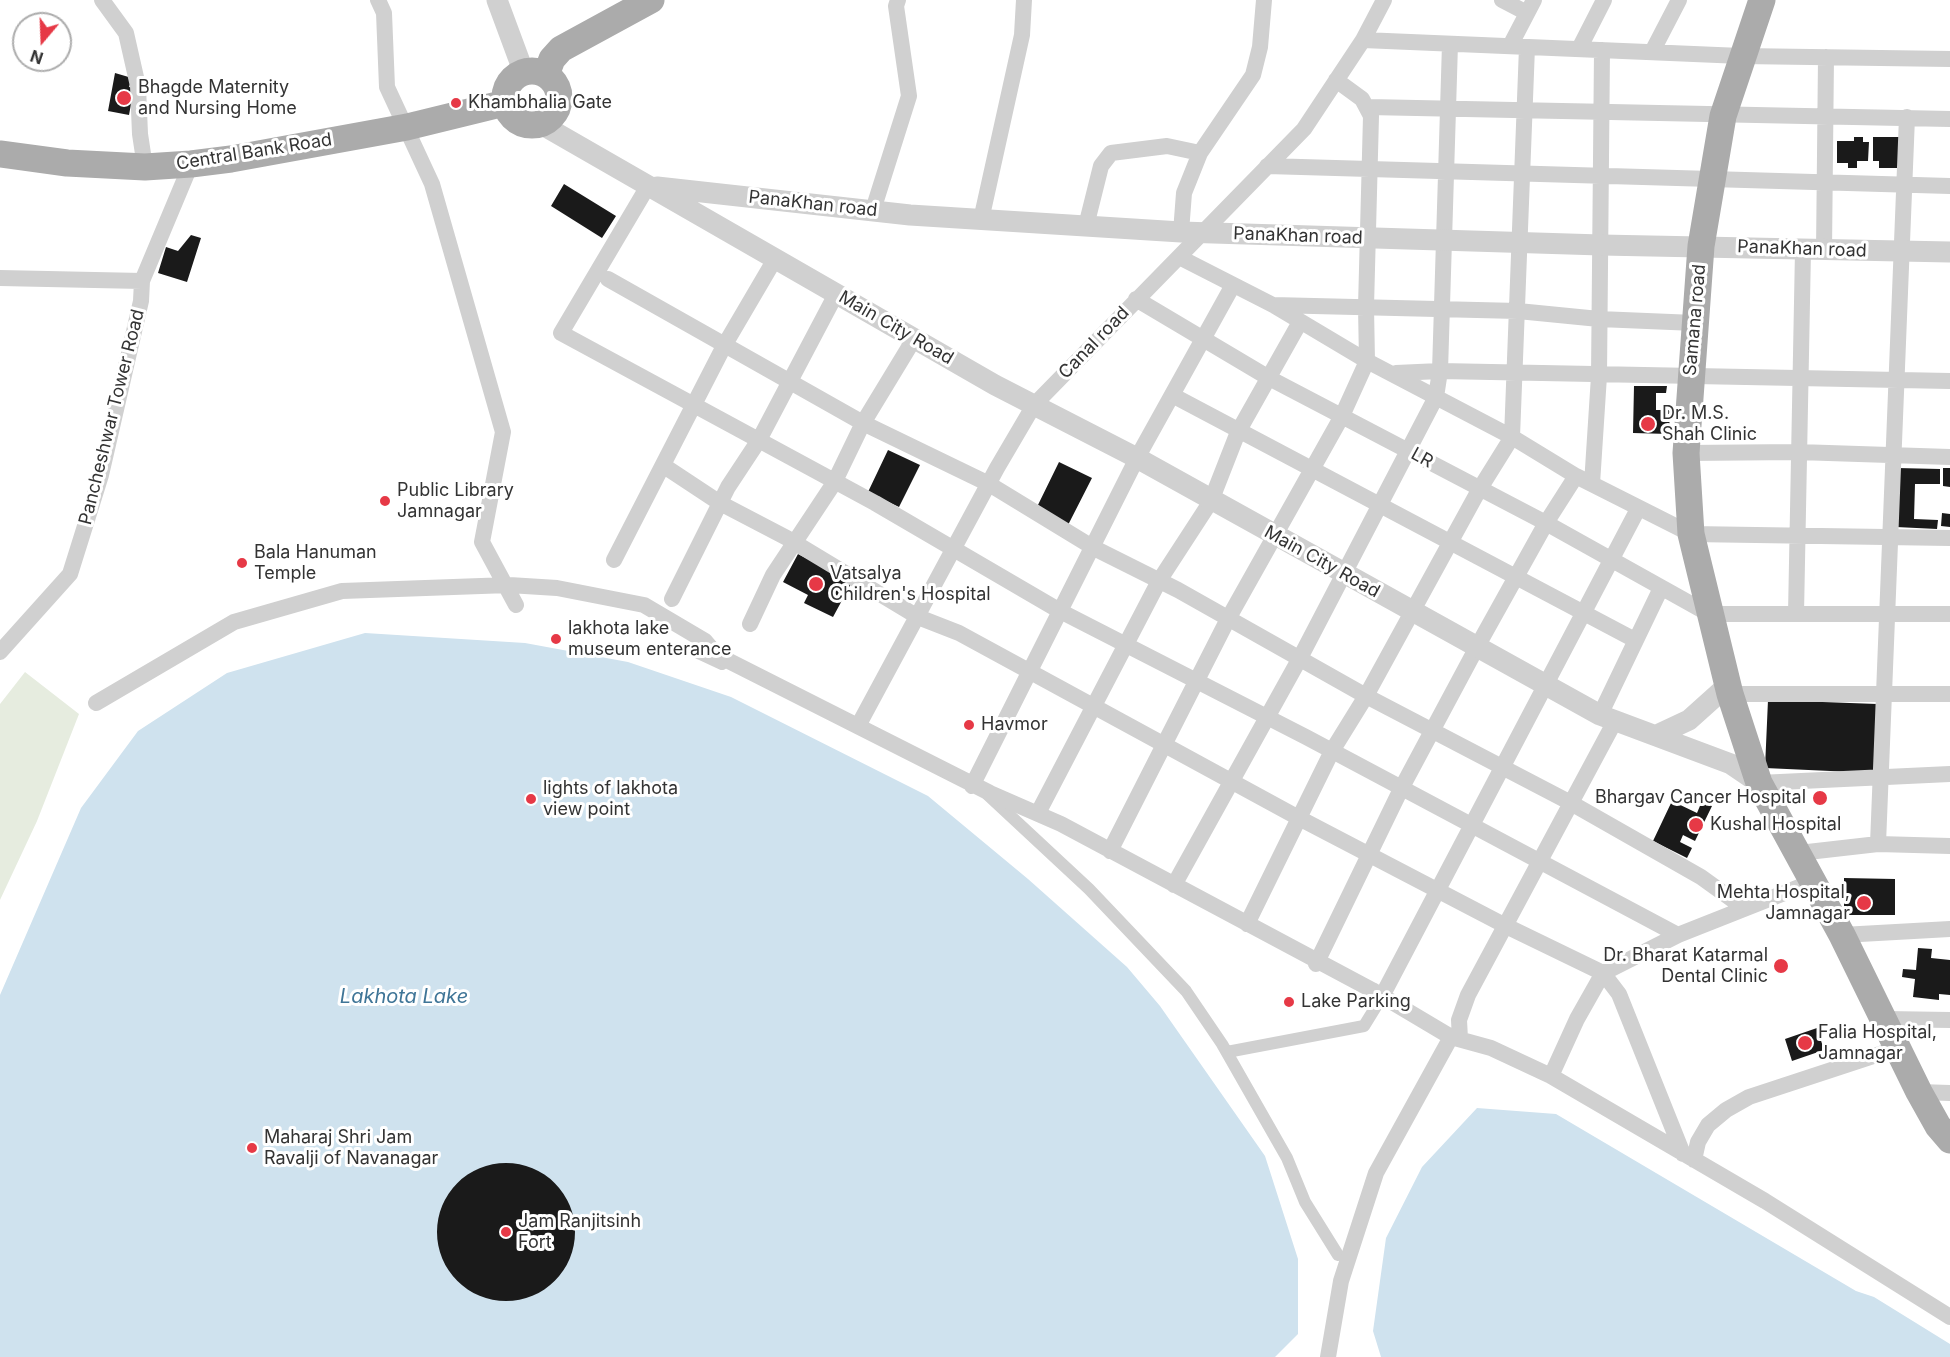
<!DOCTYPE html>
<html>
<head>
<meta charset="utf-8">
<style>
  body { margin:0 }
  #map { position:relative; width:1950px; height:1357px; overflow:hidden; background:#fff; font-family:Inter,sans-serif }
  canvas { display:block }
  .north { position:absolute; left:12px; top:12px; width:60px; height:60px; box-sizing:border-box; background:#fff; border:2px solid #adadad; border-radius:50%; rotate:199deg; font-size:16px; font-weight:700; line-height:24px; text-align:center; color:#333 }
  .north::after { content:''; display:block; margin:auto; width:21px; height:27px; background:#e63946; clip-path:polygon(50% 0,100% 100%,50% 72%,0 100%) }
</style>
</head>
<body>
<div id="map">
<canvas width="1950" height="1357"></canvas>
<div class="north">N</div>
</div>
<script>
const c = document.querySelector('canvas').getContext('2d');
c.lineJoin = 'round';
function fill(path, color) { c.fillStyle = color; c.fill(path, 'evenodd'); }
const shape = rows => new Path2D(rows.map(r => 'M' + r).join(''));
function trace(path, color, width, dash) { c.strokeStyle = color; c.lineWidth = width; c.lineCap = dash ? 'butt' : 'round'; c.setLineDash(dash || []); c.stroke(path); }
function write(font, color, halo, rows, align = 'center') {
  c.font = font + ' Inter,sans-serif'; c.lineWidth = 6; c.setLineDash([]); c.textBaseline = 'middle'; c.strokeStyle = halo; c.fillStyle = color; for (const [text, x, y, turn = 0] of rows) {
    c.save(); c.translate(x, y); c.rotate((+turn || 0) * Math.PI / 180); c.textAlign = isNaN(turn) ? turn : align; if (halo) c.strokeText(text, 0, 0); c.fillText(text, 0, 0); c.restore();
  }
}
fill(shape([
  [25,672,79,714,37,821,0,900,0,704]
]), '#e6ecdf');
fill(shape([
  [365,633,525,643,628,662,731,697,928,796,1028,879,1127,967,1160,1006,1265,1156,1298,1259,1298,1334,1275,1357,0,1357,0,995,81,808,138,731,227,673],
  [1477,1108,1556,1114,1856,1291,1874,1297,1950,1344,1950,1357,1381,1357,1373,1331,1386,1238,1422,1167]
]), '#cfe2ee');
fill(shape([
  [115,73,132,78,129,87,134,88,129,115,108,111],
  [1854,137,1863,137,1863,142,1869,142,1868,161,1857,161,1857,168,1848,168,1848,163,1837,163,1837,141,1854,141],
  [1873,137,1901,137,1901,168,1879,168,1879,161,1873,161],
  [564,184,616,216,602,238,551,206],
  [191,235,201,238,187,282,158,273,166,247,178,251],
  [1634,386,1667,386,1666,393,1656,393,1656,410,1670,410,1669,434,1633,433],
  [888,450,920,465,899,507,868,492],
  [1059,462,1092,478,1067,527,1035,511],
  [1897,468,1940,469,1940,484,1915,484,1914,519,1938,520,1937,529,1896,527],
  [1943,468,1950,468,1950,487,1943,486],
  [1942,513,1950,514,1950,527,1941,526],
  [798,554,852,582,833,617,804,603,808,595,783,582],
  [1768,700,1877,704,1874,773,1765,768],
  [1672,801,1697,813,1702,801,1712,806,1695,841,1683,835,1680,842,1692,848,1687,858,1653,841],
  [1844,878,1895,879,1895,915,1844,915],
  [1918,948,1932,949,1931,958,1950,960,1950,995,1939,994,1939,1000,1913,997,1915,979,1902,977,1903,969,1916,970],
  [1817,1028,1824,1050,1792,1061,1785,1039],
  '437 1232a69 69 0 1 1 138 0a69 69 0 1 1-138 0Z'
]), '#1a1a1a');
trace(shape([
  [692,650,722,664],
  [988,795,1089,889,1186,991,1222,1044,1287,1158,1305,1202,1338,1255],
  [1227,1052,1364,1026,1380,1000]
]), '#d0d0d0', 12);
trace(shape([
  [102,0,126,33,138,86,140,134,145,167],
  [378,0,384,13,387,87,432,184,503,432,482,542,516,605],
  [1502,0,1527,13],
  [1363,40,1741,56,1950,59],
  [1510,46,1534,0],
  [1579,49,1604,0],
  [1652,52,1679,0],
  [1368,107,1950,119],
  [1267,166,1950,186],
  [648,186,561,333,875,503,1060,611,1306,737,1678,935],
  [873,210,909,96,896,6,898,0],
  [981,220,1022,35,1024,0],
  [1086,226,1101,166,1111,153,1167,146,1200,153],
  [1181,232,1184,193,1200,153,1253,75,1260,47,1264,0],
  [1824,251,1826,57],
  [1179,257,1273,305,1367,361,1512,437,1576,476,1691,534,1950,538],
  [0,278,142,281],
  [608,279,863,423,989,484,1094,548,1178,590,1366,696,1571,803,1701,877,1744,908],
  [1136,299,1269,378,1546,523,1709,614,1950,614],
  [1273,305,1518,311,1599,319,1695,323],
  [1396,373,1440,371,1950,381],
  [1172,395,1635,640],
  [1686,453,1798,452,1950,457],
  [664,466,720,503,787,538,918,617,959,633,1297,817,1504,925,1603,973,1619,994,1683,1154],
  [1592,484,1599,376,1602,50],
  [614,560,724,346,775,259],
  [672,599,728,487,759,440,836,294],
  [1796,614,1803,250],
  [750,624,773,575,834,483,863,423,914,339],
  [0,652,70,574,101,475,141,301,142,281,191,164],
  [1730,694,1950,694],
  [96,703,234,622,342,591,509,585,557,588,644,605,705,641,717,655,990,793,1061,824,1372,990,1451,1037,1491,1048,1551,1076,1765,1201,1950,1317],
  [1600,715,1661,588],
  [858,726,997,468,1034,405,1304,129,1363,40,1384,0],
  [1759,783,1950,774],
  [972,786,1137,458,1233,285],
  [1038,813,1159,581,1211,501,1238,432,1300,322],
  [1878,844,1907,117],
  [1110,851,1228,619,1342,416,1367,361,1366,307,1371,116,1362,99,1336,80],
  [1799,853,1878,844,1950,846],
  [1174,885,1300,658,1436,397,1440,371,1450,44],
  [1247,924,1332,751,1366,696,1479,490,1512,437,1527,47],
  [1842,935,1950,929],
  [1316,964,1401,789,1477,647,1546,523,1576,476],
  [1380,1000,1638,509],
  [1885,1019,1950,1020],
  [1460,1039,1459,1020,1468,995,1615,721],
  [1551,1076,1577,1019,1603,973,1678,935,1812,882],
  [1919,1092,1950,1093],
  [1694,1160,1698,1142,1708,1125,1726,1110,1749,1097,1898,1048],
  [1328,1357,1341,1281,1376,1173,1451,1037]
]), '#d0d0d0', 16);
trace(shape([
  [497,0,524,73],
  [539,123,995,385,1137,458,1600,715,1731,764,1759,783],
  [657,187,910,215,1181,232,1601,245,1950,252],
  [1657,735,1689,720,1728,685]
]), '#d0d0d0', 21);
trace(shape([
  [1762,0,1723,116,1701,246,1686,453,1691,534,1730,694,1759,783,1842,935,1919,1092,1938,1126,1950,1140],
  '505 98a27 27 0 1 1 54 0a27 27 0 1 1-54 0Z',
  [546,75,552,59,561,49,651,0],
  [0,154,67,163,145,167,191,164,231,159,407,127,505,103]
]), '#ababab', 27);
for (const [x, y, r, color] of [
  [124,98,8,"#e63946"],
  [456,103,6,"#e63946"],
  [1648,424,8,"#e63946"],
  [385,501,6,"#e63946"],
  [242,563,6,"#e63946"],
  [816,584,8,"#e63946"],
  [556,639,6,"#e63946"],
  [969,725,6,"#e63946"],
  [1820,798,8,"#e63946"],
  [531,799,6,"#e63946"],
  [1696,825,8,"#e63946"],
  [1864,903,8,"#e63946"],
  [1781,966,8,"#e63946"],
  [1289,1002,6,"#e63946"],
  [1805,1043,8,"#e63946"],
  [252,1148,6,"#e63946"],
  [506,1232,6,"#e63946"]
]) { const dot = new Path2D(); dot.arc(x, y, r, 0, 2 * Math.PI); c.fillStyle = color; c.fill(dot); trace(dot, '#fff', 2); }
write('18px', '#333', '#fff', [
  ["Bhagde Maternity",138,88],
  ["and Nursing Home",138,109],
  ["Khambhalia Gate",468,103],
  ["Dr. M.S.",1662,414],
  ["Shah Clinic",1662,435],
  ["Public Library",397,491],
  ["Jamnagar",397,512],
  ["Bala Hanuman",254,553],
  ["Temple",254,574],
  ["Vatsalya",830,574],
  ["Children's Hospital",830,595],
  ["lakhota lake",568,629],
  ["museum enterance",568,650],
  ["Havmor",981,725],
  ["lights of lakhota",543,789],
  ["view point",543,810],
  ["Bhargav Cancer Hospital",1806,798,"right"],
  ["Kushal Hospital",1710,825],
  ["Mehta Hospital,",1850,893,"right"],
  ["Jamnagar",1850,914,"right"],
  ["Dr. Bharat Katarmal",1768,956,"right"],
  ["Dental Clinic",1768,977,"right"],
  ["Lake Parking",1301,1002],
  ["Falia Hospital,",1818,1033],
  ["Jamnagar",1818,1054],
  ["Maharaj Shri Jam",264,1138],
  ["Ravalji of Navanagar",264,1159],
  ["Jam Ranjitsinh",518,1222],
  ["Fort",518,1243]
], 'left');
write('18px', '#333', '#fff', [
  ["Central Bank Road",254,152,-9],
  ["PanaKhan road",813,204,6],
  ["PanaKhan road",1298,236,2],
  ["PanaKhan road",1802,249,2],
  ["Samana road",1695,320,-85],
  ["Main City Road",896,328,30],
  ["Canal road",1094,343,-46],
  ["Pancheshwar Tower Road",112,417,-76],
  ["LR",1422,458,29],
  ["Main City Road",1322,562,29]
]);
write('italic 20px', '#3f7597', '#fff', [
  ["Lakhota Lake",404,997]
]);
</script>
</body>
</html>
